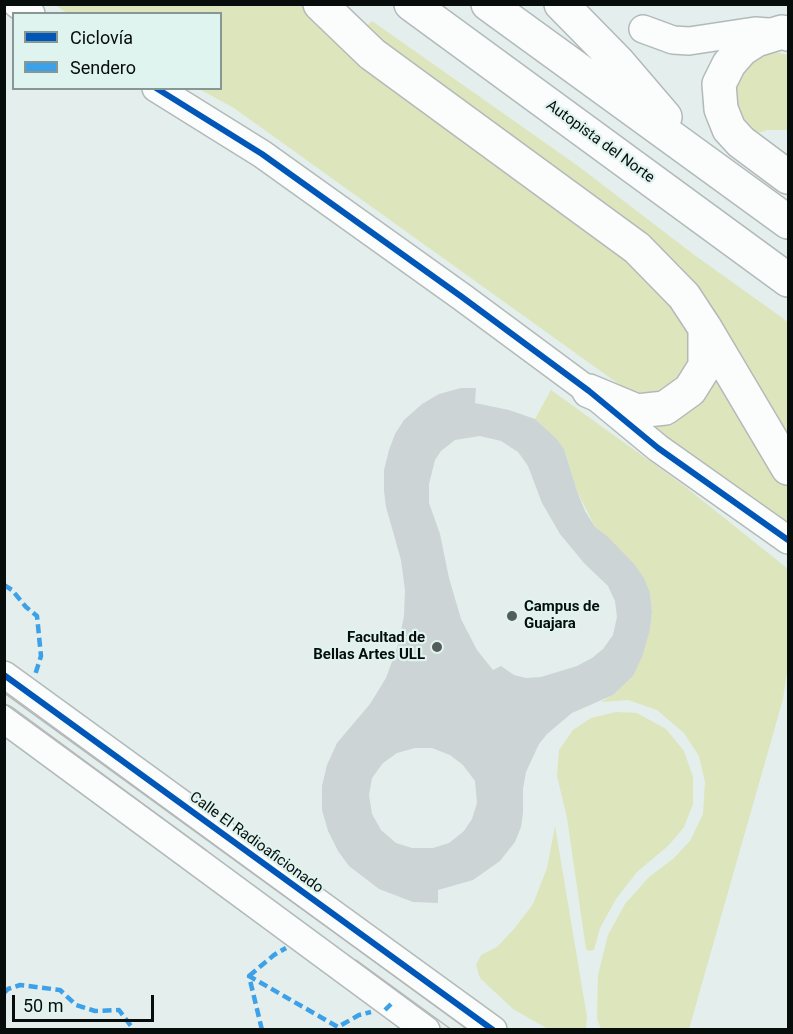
<!DOCTYPE html>
<html>
<head>
<meta charset="utf-8">
<style>
  body { margin:0 }
  #map { position:relative; width:793px; height:1034px; overflow:hidden; background:#e4eeec; font-family:Roboto,sans-serif }
  canvas { display:block }
  .frame { position:absolute; inset:0; border:6px solid #070d0b; pointer-events:none }
  .legend { position:absolute; left:12px; top:12px; width:210px; height:78px; box-sizing:border-box; background:#dff3ef; border:2px solid #899794; margin:0; padding:8px 10px; list-style:none; font-size:18px; color:#070d0b }
  .legend li { display:flex; align-items:center; gap:12px; height:30px }
  .legend b { width:30px; border:2px solid #899794 }
  .scale { position:absolute; left:12px; top:995px; width:142px; height:27px; box-sizing:border-box; border:3px solid #070d0b; border-top:0; padding-left:8px; font-size:18px; line-height:21px; white-space:nowrap; color:#070d0b; -webkit-text-stroke:4px #dff3ef; paint-order:stroke }
</style>
</head>
<body>
<div id="map">
<canvas width="793" height="1034"></canvas>
<div class="frame"></div>
<ul class="legend">
<li><b style="height:8px;background:#0057b8"></b>Ciclovía</li>
<li><b style="height:8px;background:#3ca1e9"></b>Sendero</li>
</ul>
<div class="scale">50 m</div>
</div>
<script>
const c = document.querySelector('canvas').getContext('2d');
c.lineJoin = 'round';
function fill(path, color) { c.fillStyle = color; c.fill(path, 'evenodd'); }
const shape = rows => new Path2D(rows.map(r => 'M' + r).join(''));
function trace(path, color, width, dash) { c.strokeStyle = color; c.lineWidth = width; c.lineCap = dash ? 'butt' : 'round'; c.setLineDash(dash || []); c.stroke(path); }
function write(font, color, halo, rows, align = 'center') {
  c.font = font + ' Roboto,sans-serif'; c.lineWidth = 4.5; c.setLineDash([]); c.textBaseline = 'middle'; c.strokeStyle = halo; c.fillStyle = color; for (const [text, x, y, turn = 0] of rows) {
    c.save(); c.translate(x, y); c.rotate((+turn || 0) * Math.PI / 180); c.textAlign = isNaN(turn) ? turn : align; if (halo) c.strokeText(text, 0, 0); c.fillText(text, 0, 0); c.restore();
  }
}
fill(shape([
  [55,5,301,5,325,28,655,282,693,337,692,363,682,377,666,390,645,393,627,390,234,108,199,89,220,88,220,14,67,13],
  [372,21,578,166,693,254,788,322,788,443,731,349,363,30],
  [766,50,788,55,788,130,767,130,755,134,737,116,733,80,740,67],
  [717,366,788,485,788,527,642,420],
  [551,390,683,485,788,569,788,665,783,699,689,1029,601,1029,597,1018,598,975,608,935,625,904,649,877,673,859,690,841,703,814,705,782,699,756,684,733,657,710,628,700,601,702,613,695,633,676,650,630,652,611,650,593,595,527,577,491,564,449,556,438,535,419],
  [616,712,637,713,666,729,684,751,693,777,693,804,684,827,669,845,637,872,616,899,600,928,594,950,589,951,586,949,567,818,557,776,559,750,573,730,591,718],
  [555,826,587,1017,586,1029,548,1029,513,1009,480,978,476,965,481,955,497,947,514,929,533,904,547,868]
]), '#dce5bc');
fill(shape([
  [461,388,476,388,475,403,509,410,535,419,556,438,564,449,577,491,585,511,595,527,608,537,634,564,644,578,650,593,652,611,650,630,642,657,633,676,613,695,572,713,547,734,539,744,526,772,523,789,523,813,521,827,515,842,500,861,473,880,438,890,438,903,413,902,379,889,349,866,338,851,328,831,322,810,322,786,327,765,337,743,370,704,386,678,398,645,404,616,405,590,401,560,386,507,384,491,384,470,389,450,395,434,404,420,422,404,439,394],
  [480,436,501,441,518,452,528,466,542,503,560,534,584,563,608,586,615,601,617,617,613,635,603,649,592,658,577,666,541,677,526,678,514,675,501,666,493,670,477,650,461,619,449,578,440,534,429,503,429,484,435,460,441,451,455,440],
  [415,748,432,748,450,755,463,765,475,781,477,803,472,819,464,831,449,843,433,848,412,848,396,843,381,830,372,814,369,795,372,778,383,763,397,753]
]), '#cdd4d5');
const minor = shape([
  [17,4,31,14],
  [643,29,673,40,689,41,755,31,768,32],
  [156,88,262,154,462,297,589,391,658,448,788,540],
  [4,675,493,1030],
  [4,719,426,1030]
]);
const highway = shape([
  [320,4,372,54,637,248,684,296,705,328,788,468],
  [411,4,788,280],
  [488,4,788,222],
  [561,4,617,61,665,117],
  [788,34,782,32,756,40,742,49,729,64,719,84,721,109,729,129,741,142,788,177],
  [589,391,637,411,665,408,690,390,705,366,705,328]
]);
trace(minor, '#b2bab9', 30);
trace(highway, '#b2bab9', 36);
trace(minor, '#fbfcfc', 27);
trace(highway, '#fbfcfc', 33);
trace(shape([
  [4,691,468,1030],
  [4,703,206,850],
  [356,960,452,1030]
]), '#b5b8b7', 1.5);
trace(shape([
  [4,585,12,590,26,607,37,616,41,656,35,675],
  [249,976,274,955,286,948],
  [4,993,8,989,20,985,60,990,76,1005,95,1011,119,1010,134,1030],
  [385,1010,391,1004],
  [262,1030,249,976,338,1027,359,1015,371,1012]
]), '#3ca1e9', 4.5, [9, 4.5]);
trace(shape([
  [156,88,262,154,462,297,589,391,658,448,788,540],
  [4,675,493,1030]
]), '#0057b8', 6);
for (const [x, y, r, color] of [
  [512,616,6,"#545c5a"],
  [437,647,6,"#545c5a"]
]) { const dot = new Path2D(); dot.arc(x, y, r, 0, 2 * Math.PI); c.fillStyle = color; c.fill(dot); trace(dot, '#dff3ef', 2); }
write('15px', '#070d0b', '#dff3ef', [
  ["Autopista del Norte",600,142,36],
  ["Calle El Radioaficionado",256,843,36]
]);
write('bold 15px', '#070d0b', '#dff3ef', [
  ["Campus de",524,607],
  ["Guajara",524,624],
  ["Facultad de",425,638,"right"],
  ["Bellas Artes ULL",425,655,"right"]
], 'left');
</script>
</body>
</html>
